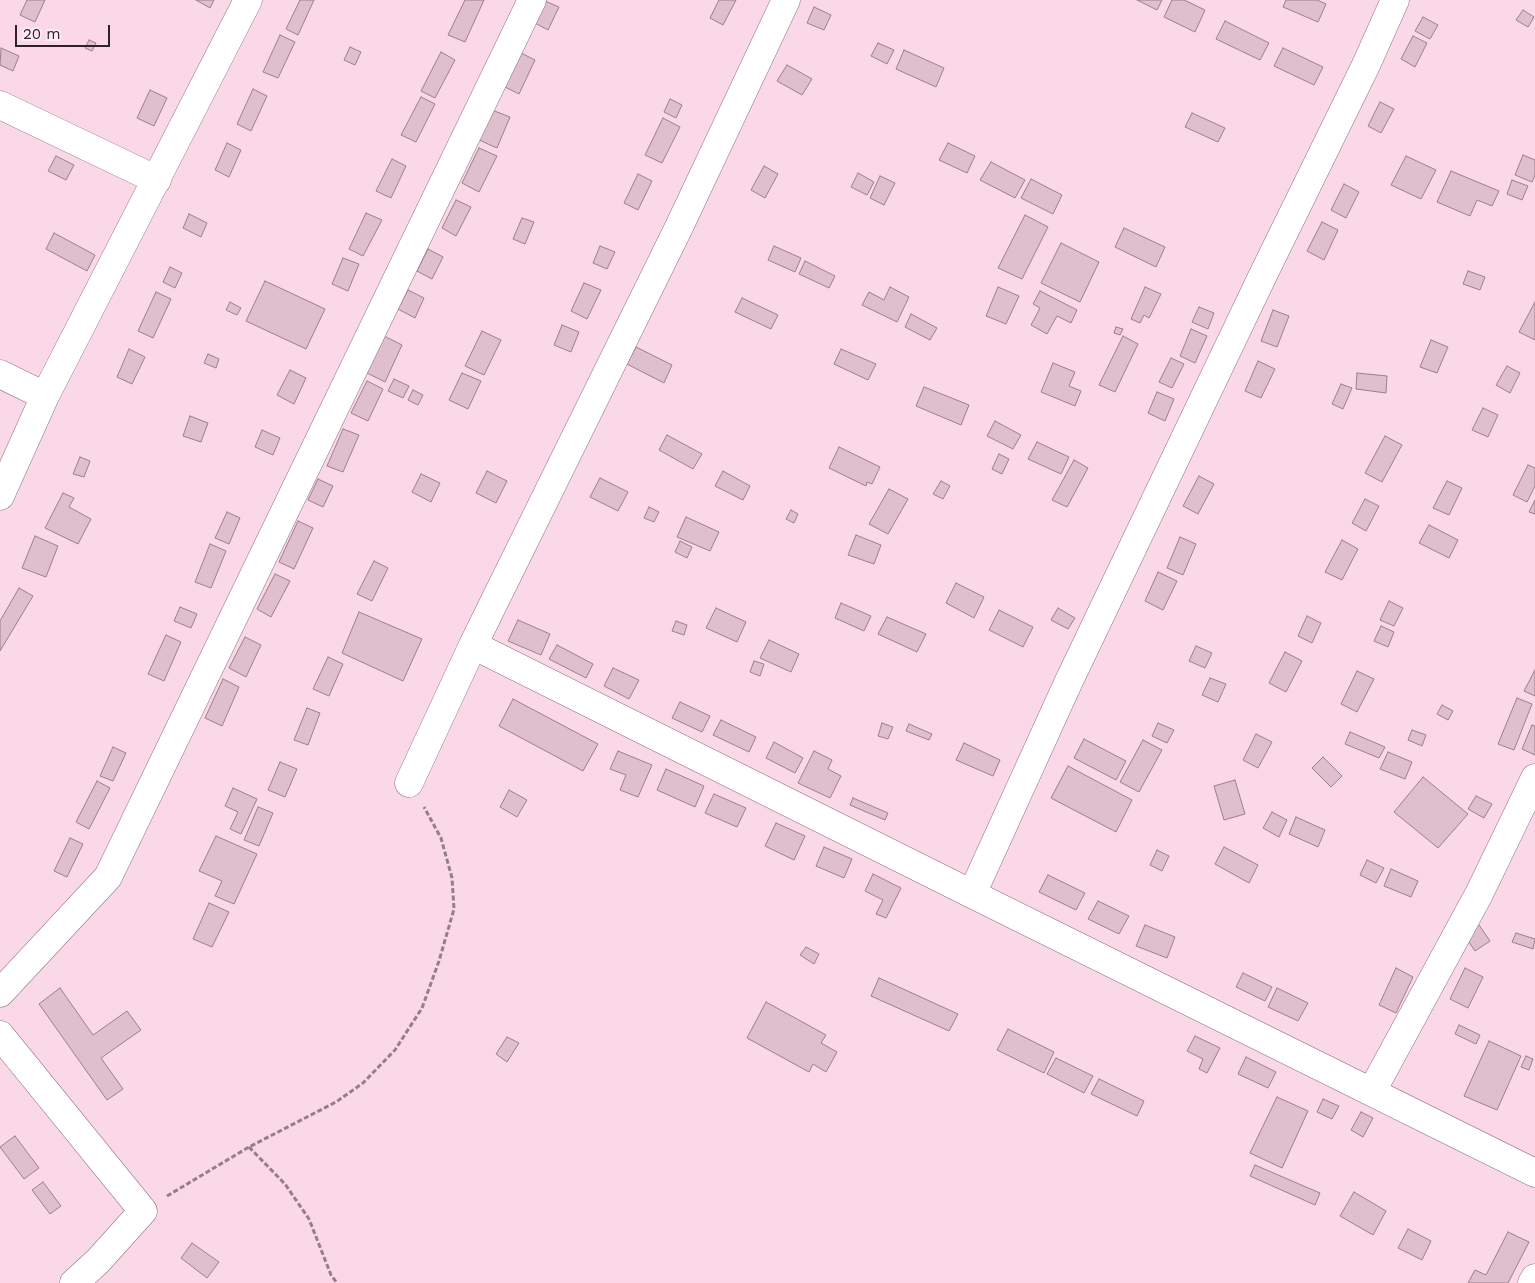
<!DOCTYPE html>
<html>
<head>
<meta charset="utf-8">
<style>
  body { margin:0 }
  #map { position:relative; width:1535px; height:1283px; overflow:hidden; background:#fad8e8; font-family:"Work Sans",sans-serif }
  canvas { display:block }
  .scale { position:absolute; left:15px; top:25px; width:95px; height:22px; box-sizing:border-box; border:2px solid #2e2228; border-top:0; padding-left:6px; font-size:15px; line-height:18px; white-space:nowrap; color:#2e2228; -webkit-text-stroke:4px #feeaf3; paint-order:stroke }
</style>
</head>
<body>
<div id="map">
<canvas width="1535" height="1283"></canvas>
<div class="scale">20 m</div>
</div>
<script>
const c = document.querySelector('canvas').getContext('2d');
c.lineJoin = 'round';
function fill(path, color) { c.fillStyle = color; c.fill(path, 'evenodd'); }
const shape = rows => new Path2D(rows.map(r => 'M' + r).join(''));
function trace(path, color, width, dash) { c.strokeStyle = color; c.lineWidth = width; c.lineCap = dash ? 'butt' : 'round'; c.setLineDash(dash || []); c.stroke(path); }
const building = shape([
  [27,0,45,0,35,22,20,15,27,0],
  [196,0,214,0,210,8,196,0],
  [300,0,314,0,298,35,286,29,300,0],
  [465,0,484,0,465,42,448,35,465,0],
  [719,0,736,0,723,25,710,18,719,0],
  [1137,0,1162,0,1157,10,1137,0],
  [1172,0,1184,0,1205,10,1195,32,1164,17,1172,0],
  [1286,0,1317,0,1326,4,1318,22,1283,7,1286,0],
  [545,1,559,7,548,30,535,23,545,1],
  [814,7,831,15,824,30,807,23,814,7],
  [1523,10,1534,17,1528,27,1516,20,1523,10],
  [1423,17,1438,25,1430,39,1415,31,1423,17],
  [1225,21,1269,43,1260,60,1216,39,1225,21],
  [280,35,295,42,278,78,263,72,280,35],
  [1413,36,1427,43,1415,67,1401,59,1413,36],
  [89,40,96,43,92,51,85,48,89,40],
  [878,43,894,50,887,64,871,56,878,43],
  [350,47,361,52,355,65,344,60,350,47],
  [1,48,19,56,13,71,0,65,1,48],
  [1283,48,1323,67,1314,85,1274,66,1283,48],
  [904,50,944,68,936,87,896,69,904,50],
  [441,52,455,60,435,98,421,91,441,52],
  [521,53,535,60,519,94,505,87,521,53],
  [787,65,812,79,802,95,777,81,787,65],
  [253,89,267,96,251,131,237,124,253,89],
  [150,90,167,98,154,126,137,118,150,90],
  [421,97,435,104,416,142,401,135,421,97],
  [670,99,682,105,676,118,664,112,670,99],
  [1380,102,1394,109,1381,133,1368,126,1380,102],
  [492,110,510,117,497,148,479,140,492,110],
  [1192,113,1225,128,1218,142,1185,127,1192,113],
  [663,118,680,127,662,163,645,155,663,118],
  [227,143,241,150,229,177,215,170,227,143],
  [948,143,975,156,967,173,939,160,948,143],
  [479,148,497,156,479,192,462,183,479,148],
  [1523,155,1535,160,1535,175,1532,182,1515,175,1523,155],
  [56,156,74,165,66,180,48,171,56,156],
  [1406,156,1436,170,1421,199,1391,185,1406,156],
  [392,159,406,166,391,198,376,191,392,159],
  [991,162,1025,180,1015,198,980,180,991,162],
  [764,166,778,174,765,198,751,190,764,166],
  [1451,171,1499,191,1492,206,1477,200,1470,216,1437,202,1451,171],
  [858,173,874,182,867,195,851,187,858,173],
  [638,174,652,181,638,210,624,203,638,174],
  [880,176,895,183,884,205,870,198,880,176],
  [1031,179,1062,195,1053,214,1021,198,1031,179],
  [1512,180,1528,186,1522,200,1507,194,1512,180],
  [1344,184,1359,192,1346,218,1331,210,1344,184],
  [456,200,471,207,456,236,442,228,456,200],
  [366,213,382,220,363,256,349,249,366,213],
  [189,214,207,223,201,237,183,228,189,214],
  [1025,215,1048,227,1022,279,998,268,1025,215],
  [522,218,534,222,525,244,513,239,522,218],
  [1322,222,1338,230,1324,260,1307,251,1322,222],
  [1124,228,1165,247,1156,267,1115,247,1124,228],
  [54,233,95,255,87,271,46,249,54,233],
  [1061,243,1099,262,1080,302,1041,283,1061,243],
  [600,246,615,252,607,269,593,263,600,246],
  [774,246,801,258,795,272,768,260,774,246],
  [428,249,443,257,432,279,417,271,428,249],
  [343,258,359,264,348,291,332,284,343,258],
  [805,261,835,276,829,288,799,274,805,261],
  [170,267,182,273,175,288,163,282,170,267],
  [1468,271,1485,277,1480,290,1463,284,1468,271],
  [265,281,325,309,306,349,246,321,265,281],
  [584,283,601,290,587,319,571,311,584,283],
  [890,287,909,297,897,322,862,305,869,292,884,300,890,287],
  [998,287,1019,296,1006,324,986,316,998,287],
  [1145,287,1161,294,1149,318,1144,315,1140,323,1131,319,1145,287],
  [408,290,424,298,415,318,398,309,408,290],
  [1040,291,1077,310,1071,323,1057,316,1047,334,1031,325,1040,308,1033,304,1040,291],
  [156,292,171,299,153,338,138,331,156,292],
  [742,298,778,315,771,329,735,312,742,298],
  [230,302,241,308,237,315,226,310,230,302],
  [1535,302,1535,340,1519,332,1535,302],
  [1199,307,1214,313,1208,329,1192,322,1199,307],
  [1273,310,1289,316,1277,347,1261,341,1273,310],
  [911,314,937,328,930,340,905,327,911,314],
  [562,325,579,332,571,352,554,345,562,325],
  [1116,327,1123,329,1120,335,1114,333,1116,327],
  [1191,329,1207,336,1195,363,1180,356,1191,329],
  [482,331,501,340,484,375,465,366,482,331],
  [384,336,402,345,385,382,367,373,384,336],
  [1123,336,1138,344,1115,392,1099,385,1123,336],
  [1431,340,1448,347,1437,373,1420,367,1431,340],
  [636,347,672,365,664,383,627,364,636,347],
  [129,349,145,357,132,384,117,377,129,349],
  [841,349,876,364,868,380,834,364,841,349],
  [208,354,219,359,216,368,204,363,208,354],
  [1171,358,1184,364,1172,388,1159,382,1171,358],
  [1258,361,1275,369,1261,398,1245,391,1258,361],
  [1053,363,1075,372,1069,386,1081,391,1075,406,1041,392,1053,363],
  [1507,366,1520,373,1510,393,1496,385,1507,366],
  [290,370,306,378,294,404,277,395,290,370],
  [462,373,481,381,468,409,449,400,462,373],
  [1357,373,1387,376,1386,393,1356,389,1357,373],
  [394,379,409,386,403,398,388,391,394,379],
  [367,381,383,389,368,421,351,413,367,381],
  [1341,384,1352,388,1343,409,1332,404,1341,384],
  [924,387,969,405,961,425,916,406,924,387],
  [413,390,423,395,418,405,408,400,413,390],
  [1157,392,1174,399,1165,421,1148,413,1157,392],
  [1483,408,1498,415,1488,437,1472,430,1483,408],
  [190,416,208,423,201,442,183,436,190,416],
  [995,421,1021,435,1013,449,987,436,995,421],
  [343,429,359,435,343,472,327,466,343,429],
  [262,430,280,438,273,455,255,447,262,430],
  [667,435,702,454,693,469,659,450,667,435],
  [1385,436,1402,445,1382,482,1365,473,1385,436],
  [1037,442,1069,457,1061,474,1028,459,1037,442],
  [839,447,880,467,872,484,867,482,866,486,829,468,839,447],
  [999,454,1009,459,1002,474,992,469,999,454],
  [80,457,90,461,84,477,73,474,80,457],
  [1074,460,1088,468,1067,507,1052,500,1074,460],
  [1528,465,1535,468,1535,486,1527,502,1513,495,1528,465],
  [487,471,507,481,496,503,476,493,487,471],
  [723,471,750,486,743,500,715,486,723,471],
  [421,474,440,483,431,502,412,492,421,474],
  [1199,476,1214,484,1198,514,1183,506,1199,476],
  [600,478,628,492,618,511,590,497,600,478],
  [318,479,333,486,323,507,308,500,318,479],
  [941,481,950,486,943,499,933,494,941,481],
  [1447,481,1462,488,1449,515,1433,508,1447,481],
  [889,489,908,499,888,534,869,524,889,489],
  [63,493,74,498,69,507,91,519,78,544,45,528,63,493],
  [1365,499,1379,506,1366,531,1352,523,1365,499],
  [1535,500,1535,514,1529,512,1535,500],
  [649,507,659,512,654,522,644,518,649,507],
  [791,510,798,514,794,523,786,519,791,510],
  [227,512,240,518,229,544,215,538,227,512],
  [686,517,719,532,710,551,677,537,686,517],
  [298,521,313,528,294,569,279,562,298,521],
  [1429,525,1458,540,1449,558,1419,543,1429,525],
  [856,535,881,545,874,564,848,555,856,535],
  [35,536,58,546,46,577,22,568,35,536],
  [1180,537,1196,544,1183,575,1167,568,1180,537],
  [1342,540,1358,549,1342,580,1325,572,1342,540],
  [680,541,692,547,687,558,675,552,680,541],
  [210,544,226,551,211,588,195,582,210,544],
  [374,561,388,568,372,601,357,594,374,561],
  [1158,572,1177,581,1163,610,1145,601,1158,572],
  [275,574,290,581,271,617,257,609,275,574],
  [956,583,984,597,974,618,946,603,956,583],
  [19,588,33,596,0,651,0,621,19,588],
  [1389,601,1403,608,1394,626,1380,620,1389,601],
  [841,603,871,616,864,631,835,618,841,603],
  [180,607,197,614,191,628,174,621,180,607],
  [716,608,746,622,737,642,706,628,716,608],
  [1058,608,1075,618,1068,629,1051,620,1058,608],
  [999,610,1033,627,1023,647,989,630,999,610],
  [359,612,422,639,403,681,342,653,359,612],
  [1307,616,1321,623,1312,643,1298,636,1307,616],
  [887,617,926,634,917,652,878,634,887,617],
  [518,620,550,634,541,655,508,641,518,620],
  [676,621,687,625,684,635,672,631,676,621],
  [1381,626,1394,632,1388,647,1374,641,1381,626],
  [166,635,181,642,164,681,148,674,166,635],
  [245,637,261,645,246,677,229,668,245,637],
  [769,640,799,654,791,672,760,658,769,640],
  [557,645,593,664,586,678,549,659,557,645],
  [1196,646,1212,653,1205,668,1189,661,1196,646],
  [1285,652,1302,661,1286,692,1269,683,1285,652],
  [328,657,343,664,329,696,313,689,328,657],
  [754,661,764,664,760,676,750,672,754,661],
  [613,668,639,680,629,699,604,686,613,668],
  [1535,670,1535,696,1524,691,1535,670],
  [1357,671,1374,679,1357,712,1341,704,1357,671],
  [1210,678,1226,684,1218,702,1202,695,1210,678],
  [223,679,239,687,222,726,205,718,223,679],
  [1517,698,1532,704,1514,750,1498,744,1517,698],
  [513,699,598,744,583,771,499,726,513,699],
  [680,702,710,716,702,732,672,718,680,702],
  [1442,705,1453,711,1448,720,1437,714,1442,705],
  [307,708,320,713,308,745,294,740,307,708],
  [721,720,756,737,749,752,713,735,721,720],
  [882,723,893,727,888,739,878,736,882,723],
  [1158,723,1174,730,1167,743,1152,736,1158,723],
  [909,724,932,734,929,740,906,731,909,724],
  [1532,725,1535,726,1535,755,1522,749,1532,725],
  [1412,730,1426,735,1422,746,1408,740,1412,730],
  [1350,732,1385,747,1379,758,1345,744,1350,732],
  [1256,734,1272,742,1258,768,1243,760,1256,734],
  [1084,739,1126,761,1116,780,1074,758,1084,739],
  [1143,740,1162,750,1139,792,1120,782,1143,740],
  [774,742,803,758,795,773,766,758,774,742],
  [964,743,1000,760,993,776,956,760,964,743],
  [113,747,126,753,113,781,100,776,113,747],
  [618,751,652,765,638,797,620,790,626,775,610,769,618,751],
  [814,751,832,760,828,769,841,776,830,798,798,783,814,751],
  [1388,752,1412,762,1405,779,1380,769,1388,752],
  [1323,757,1342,776,1331,787,1312,768,1323,757],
  [280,762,297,769,285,797,268,790,280,762],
  [1068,766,1132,800,1116,832,1051,798,1068,766],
  [666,769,704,786,695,807,657,790,666,769],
  [1423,777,1468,814,1438,848,1394,812,1423,777],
  [1235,780,1245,814,1224,820,1214,786,1235,780],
  [97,781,110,788,89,829,76,822,97,781],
  [233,788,257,799,241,834,230,829,238,812,225,806,233,788],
  [509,790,527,800,517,817,500,807,509,790],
  [714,794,746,808,737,827,705,813,714,794],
  [1476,796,1492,804,1484,818,1468,809,1476,796],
  [853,798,888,813,885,820,850,805,853,798],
  [258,807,273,813,259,846,244,840,258,807],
  [1272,812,1287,820,1279,837,1263,828,1272,812],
  [1296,817,1325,830,1318,847,1289,834,1296,817],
  [776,823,805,836,794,860,765,846,776,823],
  [216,836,257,854,234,904,215,896,222,881,199,871,216,836],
  [70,838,83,844,67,877,54,871,70,838],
  [824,847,852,859,844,878,816,866,824,847],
  [1224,847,1258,865,1249,883,1215,864,1224,847],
  [1157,850,1169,856,1162,871,1150,865,1157,850],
  [1367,860,1384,868,1376,883,1360,875,1367,860],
  [1391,869,1418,881,1411,897,1384,886,1391,869],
  [873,874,901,888,886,918,876,914,883,900,865,891,873,874],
  [1048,875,1085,893,1076,910,1039,892,1048,875],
  [1098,901,1129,916,1119,934,1088,919,1098,901],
  [209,903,229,912,212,947,193,939,209,903],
  [1477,922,1490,941,1475,951,1462,932,1477,922],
  [1145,925,1175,937,1167,958,1136,946,1145,925],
  [1516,933,1535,939,1533,949,1512,942,1516,933],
  [806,947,819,954,814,964,800,955,806,947],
  [1396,968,1413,977,1396,1013,1379,1005,1396,968],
  [1465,968,1483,977,1468,1008,1450,999,1465,968],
  [1243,973,1272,987,1265,1001,1236,987,1243,973],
  [879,978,958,1014,949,1031,871,996,879,978],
  [60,988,93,1035,127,1011,141,1030,101,1058,123,1089,107,1100,39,1004,60,988],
  [1277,988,1308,1003,1298,1021,1268,1007,1277,988],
  [766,1002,826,1035,821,1043,837,1052,826,1072,813,1064,809,1072,747,1038,766,1002],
  [1459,1025,1480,1035,1476,1044,1455,1034,1459,1025],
  [1008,1029,1054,1052,1044,1073,997,1050,1008,1029],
  [1195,1036,1220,1048,1207,1073,1199,1069,1203,1059,1187,1051,1195,1036],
  [507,1037,519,1043,507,1062,496,1054,507,1037],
  [1489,1041,1521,1056,1497,1110,1464,1096,1489,1041],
  [1526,1056,1533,1059,1529,1070,1521,1067,1526,1056],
  [1246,1057,1276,1072,1268,1088,1238,1074,1246,1057],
  [1056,1058,1093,1076,1084,1093,1047,1074,1056,1058],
  [1099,1079,1144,1101,1137,1116,1091,1094,1099,1079],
  [1277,1097,1308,1111,1282,1168,1250,1153,1277,1097],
  [1323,1099,1339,1106,1332,1119,1317,1112,1323,1099],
  [1361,1112,1373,1118,1363,1137,1351,1130,1361,1112],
  [15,1136,39,1168,24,1179,0,1147,15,1136],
  [1255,1165,1320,1193,1315,1205,1250,1176,1255,1165],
  [43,1182,61,1206,50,1214,32,1190,43,1182],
  [1354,1192,1386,1211,1373,1235,1340,1216,1354,1192],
  [1408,1229,1431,1241,1422,1260,1398,1248,1408,1229],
  [1508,1232,1529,1242,1508,1283,1468,1283,1475,1270,1486,1275,1508,1232],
  [192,1243,219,1262,207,1278,181,1258,192,1243]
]);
fill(building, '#dfbfce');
trace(building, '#9c7e8c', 1);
const minor = shape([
  [786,0,679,227,473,645,972,894],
  [1395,0,1366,65,1263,275,1068,683,972,894,1535,1173],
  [0,105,157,180],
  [0,374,45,396],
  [0,496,45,396,248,0],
  [409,783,473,645],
  [0,993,108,877,532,0],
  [0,1035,143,1211,98,1261,74,1283],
  [1372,1091,1479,894,1535,778],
  [1532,1283,1535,1278]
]);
trace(minor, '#8f717f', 29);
trace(shape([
  [249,1147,285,1184,309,1219,331,1275,337,1283],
  [167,1196,249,1147,336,1102,363,1083,395,1050,422,1008,439,961,454,909,452,878,441,838,424,807]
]), '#957e89', 3, [5, 2.5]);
trace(minor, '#fff', 28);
</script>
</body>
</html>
